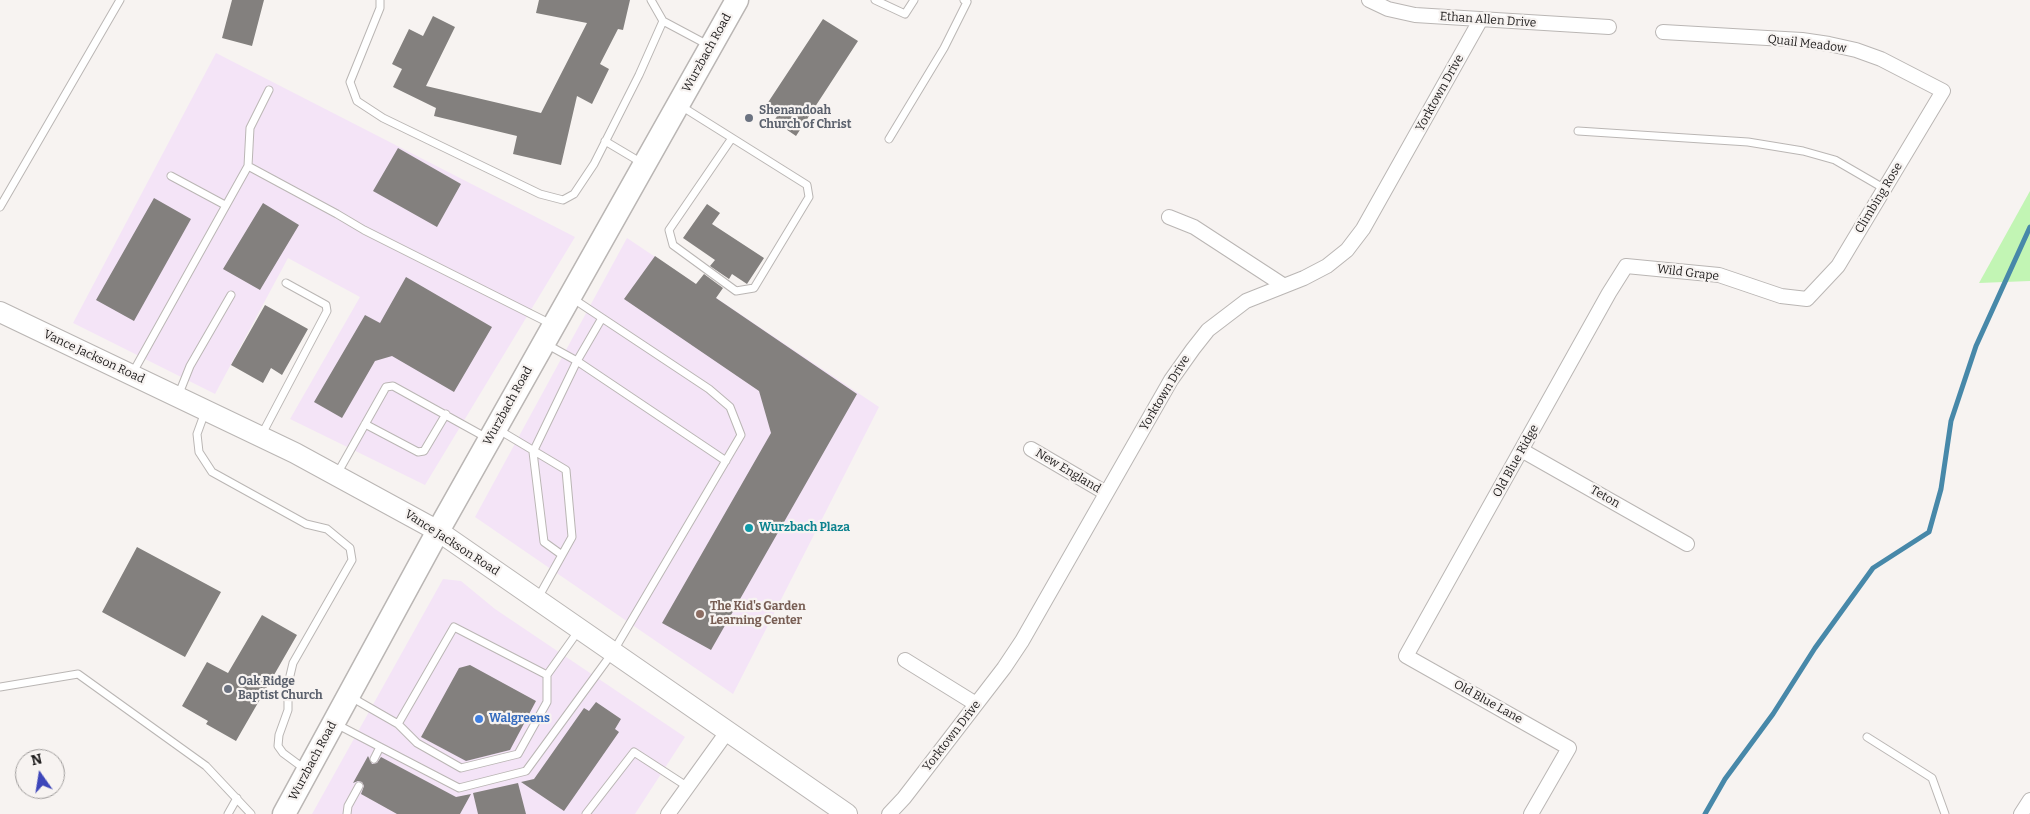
<!DOCTYPE html>
<html>
<head>
<meta charset="utf-8">
<style>
  body { margin:0 }
  #map { position:relative; width:2030px; height:814px; overflow:hidden; background:#f7f3f1; font-family:Bitter,serif }
  canvas { display:block }
  .north { position:absolute; left:15px; top:749px; width:50px; height:50px; box-sizing:border-box; background:#f7f3f1; border:1px solid #a09d9c; border-radius:50%; rotate:347deg; font-size:14px; font-weight:700; line-height:20px; text-align:center; color:#1e1c1c }
  .north::after { content:''; display:block; margin:auto; width:18px; height:22px; background:#3d46ba; clip-path:polygon(50% 0,100% 100%,50% 72%,0 100%) }
</style>
</head>
<body>
<div id="map">
<canvas width="2030" height="814"></canvas>
<div class="north">N</div>
</div>
<script>
const c = document.querySelector('canvas').getContext('2d');
c.lineJoin = 'round';
function fill(path, color) { c.fillStyle = color; c.fill(path, 'evenodd'); }
const shape = rows => new Path2D(rows.map(r => 'M' + r).join(''));
function trace(path, color, width, dash) { c.strokeStyle = color; c.lineWidth = width; c.lineCap = dash ? 'butt' : 'round'; c.setLineDash(dash || []); c.stroke(path); }
function write(font, color, halo, rows, align = 'center') {
  c.font = font + ' Bitter,serif'; c.lineWidth = 4.5; c.setLineDash([]); c.textBaseline = 'middle'; c.strokeStyle = halo; c.fillStyle = color; for (const [text, x, y, turn = 0] of rows) {
    c.save(); c.translate(x, y); c.rotate((+turn || 0) * Math.PI / 180); c.textAlign = isNaN(turn) ? turn : align; if (halo) c.strokeText(text, 0, 0); c.fillText(text, 0, 0); c.restore();
  }
}
fill(shape([
  [216,53,575,237,425,485,290,419,360,297,288,258,215,394,73,323],
  [627,238,879,407,733,694,475,517],
  [443,579,461,581,495,609,685,737,635,814,312,814]
]), '#f4e4f7');
fill(shape([
  [2030,191,2030,281,1979,283]
]), '#c2f5b4');
trace(shape([
  [1705,814,1725,779,1773,714,1815,648,1873,568,1929,532,1941,489,1951,421,1976,346,2030,227]
]), '#4788a9', 5);
fill(shape([
  [232,0,264,0,252,46,222,38],
  [539,0,630,0,623,30,618,29,600,64,609,69,592,104,577,96,561,165,513,154,517,136,434,116,436,108,393,87,402,69,392,64,409,29,423,36,433,16,455,27,426,86,541,113,587,23,536,13],
  [823,19,858,41,796,136,774,121,779,113,767,104],
  [398,148,461,184,437,227,373,191],
  [154,198,191,219,134,321,96,300],
  [263,203,299,225,260,290,223,269],
  [707,204,720,213,712,224,764,258,747,284,732,274,729,279,710,266,715,260,683,238],
  [655,256,696,284,704,274,723,288,716,298,857,394,711,650,662,623,771,433,759,391,624,299],
  [406,277,492,327,454,392,392,356,375,361,342,418,314,402,365,315,380,323],
  [265,305,308,329,282,375,271,368,263,383,231,365],
  [137,547,221,592,185,657,102,612],
  [262,615,297,635,236,741,206,724,208,721,182,706,207,662,228,673],
  [470,665,536,701,510,750,466,761,421,737,459,668],
  [596,702,621,719,615,729,619,732,564,811,521,782,534,779,584,708,589,711],
  [368,756,372,764,377,763,381,757,456,797,471,794,460,814,397,814,361,794,364,786,362,782,358,781,353,783],
  [518,783,526,814,478,814,473,793]
]), '#83807e');
const lane = shape([
  [380,0,380,8,350,82,357,101,383,118,540,194,563,200,574,194,594,164,639,75,663,21],
  [651,0,663,21,708,45],
  [875,0,905,14,914,0],
  [681,106,807,185,809,197,754,288,736,291,673,245,669,230,732,138],
  [1578,131,1748,142,1803,151,1835,160,1885,189],
  [889,139,944,48,967,2,964,0],
  [605,141,642,163],
  [248,166,337,214,364,230,551,324],
  [171,176,225,205],
  [0,207,120,0],
  [546,344,577,361,726,461],
  [132,374,248,166,250,128,269,90],
  [178,396,190,366,231,295],
  [205,412,197,434,199,452,212,472,306,524,327,529,350,548,352,560,293,663,288,684,288,710,279,735,278,746,283,753,306,770],
  [365,424,418,452,424,451,446,414],
  [499,430,566,470,572,537,538,598],
  [261,436,327,311,326,305,286,283],
  [337,474,386,387,393,386,487,438],
  [562,555,544,542,533,452,577,361,602,318],
  [0,687,78,674,206,766,251,814],
  [351,697,398,724,454,627,547,675,579,630],
  [336,724,459,788,526,771,613,652,741,435,730,407,709,389,572,298],
  [398,724,417,743,461,768,518,754,547,702,547,675],
  [1867,737,1932,778,1945,814],
  [374,759,380,747],
  [228,814,237,798],
  [347,814,348,806,359,786],
  [586,814,634,752,688,787]
]);
const street = shape([
  [1369,0,1388,9,1415,15,1609,27],
  [1169,217,1194,227,1283,285],
  [1031,449,1106,493],
  [1523,451,1687,544],
  [905,660,976,704],
  [668,814,727,732],
  [889,814,904,798,1004,668,1022,641,1171,380,1193,349,1208,330,1246,301,1304,278,1327,266,1347,250,1363,229,1481,19],
  [1531,814,1569,748,1406,656,1609,293,1626,266,1719,275,1781,296,1807,299,1838,266,1943,91,1881,59,1856,50,1829,44,1802,40,1663,32],
  [2021,814,2030,800]
]);
const secondary = shape([
  [0,312,295,453,438,531,847,814]
]);
const primary = shape([
  [284,814,438,531,737,0]
]);
trace(lane, '#bab6b4', 9);
trace(street, '#bab6b4', 16);
trace(secondary, '#bab6b4', 22);
trace(primary, '#bab6b4', 25);
trace(lane, '#fff', 7);
trace(street, '#fff', 14);
trace(secondary, '#fff', 20);
trace(primary, '#fff', 22);
for (const [x, y, r, color] of [
  [749,118,5,"#6b7280"],
  [749,528,5,"#0f9aa8"],
  [700,614,5,"#8d6e63"],
  [228,689,5,"#6b7280"],
  [479,719,5,"#3f7fe0"]
]) { const dot = new Path2D(); dot.arc(x, y, r, 0, 2 * Math.PI); c.fillStyle = color; c.fill(dot); trace(dot, '#f7f3f1', 2); }
write('12px', '#1e1c1c', '#f7f3f1', [
  ["Ethan Allen Drive",1488,20,4],
  ["Quail Meadow",1807,44,7],
  ["Wurzbach Road",707,53,-61],
  ["Yorktown Drive",1440,93,-61],
  ["Climbing Rose",1879,198,-59],
  ["Wild Grape",1688,273,7],
  ["Vance Jackson Road",94,357,25],
  ["Yorktown Drive",1165,393,-59],
  ["Wurzbach Road",508,406,-61],
  ["Old Blue Ridge",1516,461,-61],
  ["New England",1068,471,31],
  ["Teton",1605,497,30],
  ["Vance Jackson Road",452,543,33],
  ["Old Blue Lane",1488,702,29],
  ["Yorktown Drive",952,736,-52],
  ["Wurzbach Road",313,761,-62]
]);
write('bold 12px', '#5b616d', '#f7f3f1', [
  ["Shenandoah",759,111],
  ["Church of Christ",759,125],
  ["Oak Ridge",238,682],
  ["Baptist Church",238,696]
], 'left');
write('bold 12px', '#0d838f', '#f7f3f1', [
  ["Wurzbach Plaza",759,528]
], 'left');
write('bold 12px', '#785e54', '#f7f3f1', [
  ["The Kid's Garden",710,607],
  ["Learning Center",710,621]
], 'left');
write('bold 12px', '#366cbe', '#f7f3f1', [
  ["Walgreens",489,719]
], 'left');
</script>
</body>
</html>
